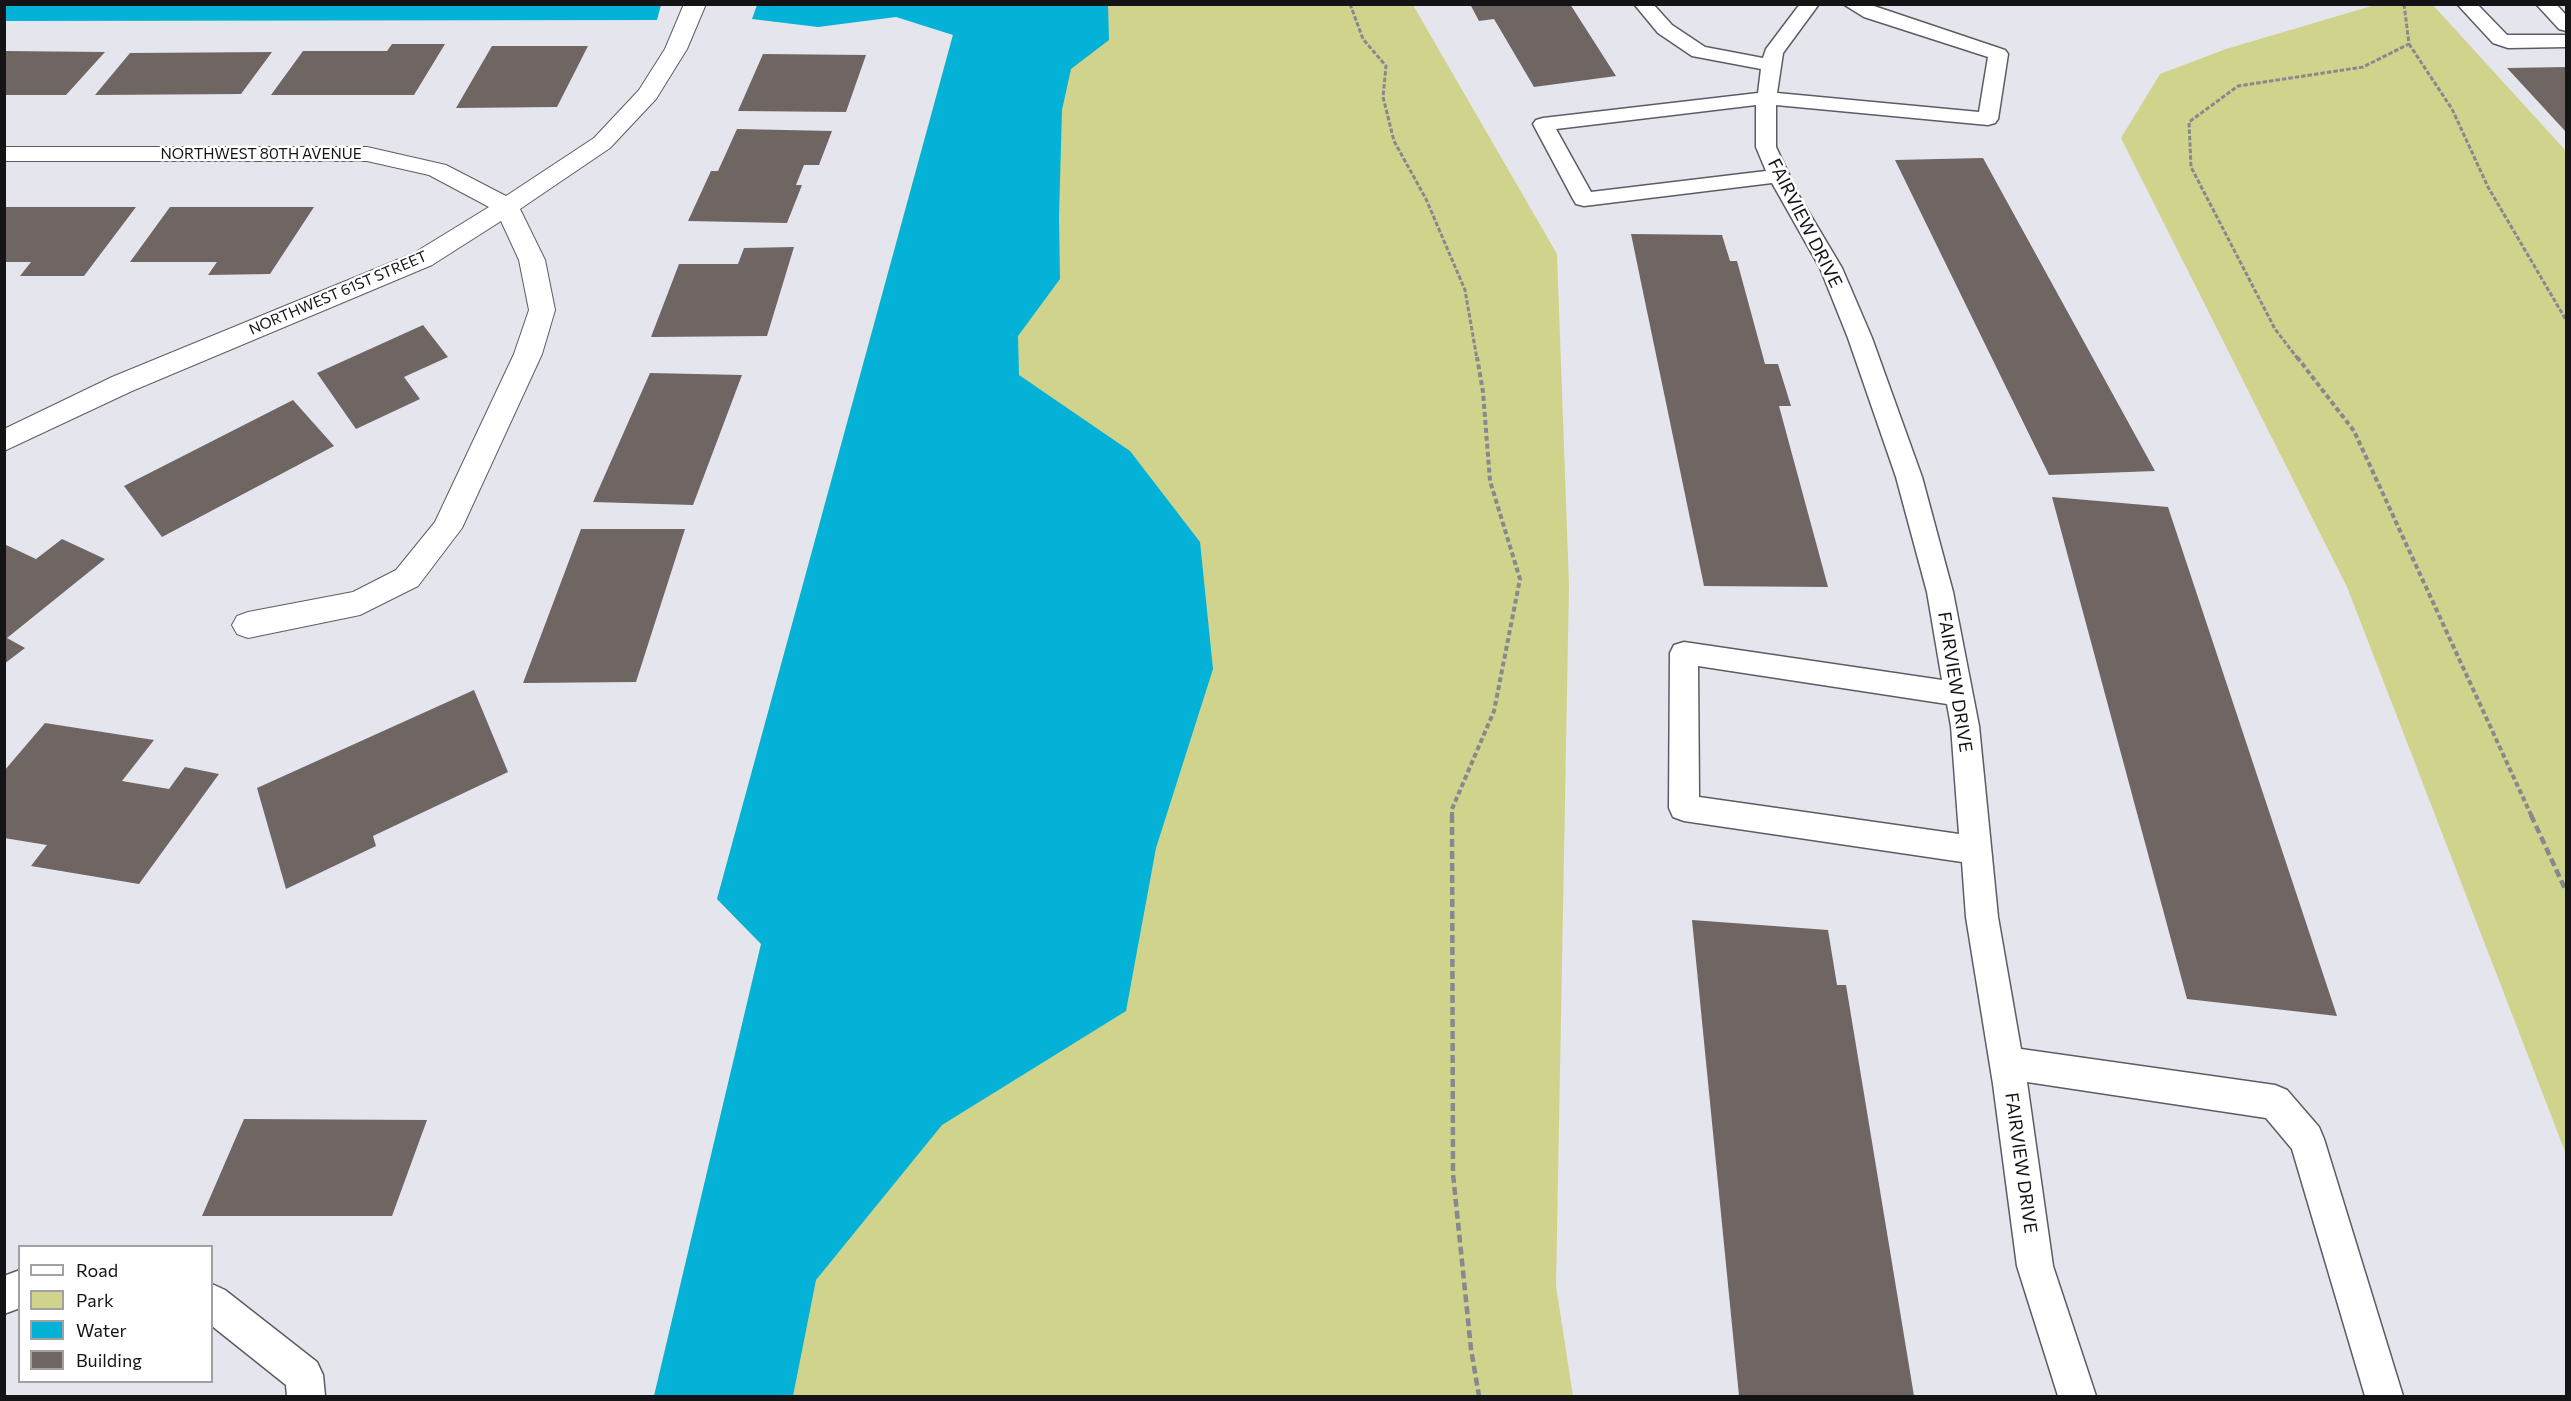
<!DOCTYPE html>
<html>
<head>
<meta charset="utf-8">
<style>
  body { margin:0 }
  #map { position:relative; width:2571px; height:1401px; overflow:hidden; background:#e5e5ee; font-family:Commissioner,sans-serif }
  canvas { display:block }
  .frame { position:absolute; inset:0; border:6px solid #141417; pointer-events:none }
  .legend { position:absolute; left:18px; top:1245px; width:195px; height:138px; box-sizing:border-box; background:#fff; border:2px solid #a1a1a2; margin:0; padding:8px 10px; list-style:none; font-size:18px; color:#141417 }
  .legend li { display:flex; align-items:center; gap:12px; height:30px }
  .legend b { width:30px; border:2px solid #a1a1a2 }
</style>
</head>
<body>
<div id="map">
<canvas width="2571" height="1401"></canvas>
<div class="frame"></div>
<ul class="legend">
<li><b style="height:8px;background:#fff"></b>Road</li>
<li><b style="height:16px;background:#d0d38c"></b>Park</li>
<li><b style="height:16px;background:#03b2d6"></b>Water</li>
<li><b style="height:16px;background:#6f6664"></b>Building</li>
</ul>
</div>
<script>
const c = document.querySelector('canvas').getContext('2d');
c.lineJoin = 'round';
function fill(path, color) { c.fillStyle = color; c.fill(path, 'evenodd'); }
const shape = rows => new Path2D(rows.map(r => 'M' + r).join(''));
function trace(path, color, width, dash) { c.strokeStyle = color; c.lineWidth = width; c.lineCap = dash ? 'butt' : 'round'; c.setLineDash(dash || []); c.stroke(path); }
function write(font, color, halo, rows, align = 'center') {
  c.font = font + ' Commissioner,sans-serif'; c.lineWidth = 5; c.setLineDash([]); c.textBaseline = 'middle'; c.strokeStyle = halo; c.fillStyle = color; for (const [text, x, y, turn = 0] of rows) {
    c.save(); c.translate(x, y); c.rotate((+turn || 0) * Math.PI / 180); c.textAlign = isNaN(turn) ? turn : align; if (halo) c.strokeText(text, 0, 0); c.fillText(text, 0, 0); c.restore();
  }
}
fill(shape([
  [2432,4,2566,151,2566,1154,2347,587,2121,138,2160,74,2226,49,2375,5],
  [976,5,1413,5,1557,254,1569,585,1556,1286,1573,1396,654,1396,761,944,717,899,953,34]
]), '#d0d38c');
fill(shape([
  [4,5,5,4,661,5,657,20,5,21],
  [757,5,1108,5,1109,40,1071,69,1062,110,1059,217,1060,279,1018,336,1019,375,1130,451,1200,542,1213,669,1156,848,1126,1011,942,1125,816,1280,793,1396,654,1396,761,944,717,899,953,35,896,17,818,27,752,19]
]), '#03b2d6');
fill(shape([
  [1470,4,1570,4,1616,76,1534,87,1494,19,1479,21],
  [392,44,445,44,414,95,271,95,303,51,387,51],
  [492,46,588,46,557,107,456,108],
  [4,51,105,52,66,95,4,95],
  [272,52,241,94,95,95,130,53],
  [763,54,866,55,846,112,738,111],
  [2566,67,2566,132,2507,68],
  [737,129,832,131,819,165,804,165,796,185,802,185,787,223,688,221,711,171,718,171],
  [1983,158,2155,471,2049,475,1895,160],
  [4,207,136,207,84,276,20,276,31,262,4,262],
  [170,207,314,207,270,274,208,275,217,262,130,262],
  [1631,234,1722,235,1730,261,1737,261,1765,364,1778,364,1791,406,1779,406,1828,587,1704,586],
  [794,247,767,336,651,337,679,264,738,264,744,248],
  [423,325,448,357,404,377,420,399,356,429,317,373],
  [650,373,742,375,693,505,593,502],
  [293,400,334,446,162,537,124,486],
  [2052,497,2168,507,2337,1016,2187,999],
  [581,529,685,529,636,682,523,683],
  [62,539,105,559,7,638,25,648,4,664,4,544,36,559],
  [474,690,508,772,373,836,376,846,286,889,257,788],
  [45,723,154,740,122,781,169,789,185,767,219,774,139,884,31,866,47,845,4,838,4,771],
  [1692,920,1828,930,1837,985,1846,985,1914,1396,1739,1396],
  [244,1119,427,1120,392,1216,202,1216]
]), '#6f6664');
const service = shape([
  [1634,4,1653,4,1672,25,1705,47,1763,58,1766,49,1800,4,1819,4,1783,53,1777,93,1979,112,1988,57,1864,17,1843,4,1868,4,2005,50,2008,54,1998,119,1995,123,1988,125,1776,105,1776,147,1798,194,1842,268,1872,338,1922,477,1953,592,1979,726,1998,917,2021,1049,2275,1085,2287,1090,2319,1127,2324,1139,2403,1396,2365,1396,2292,1149,2266,1118,2027,1082,2053,1266,2096,1396,2058,1396,2017,1266,1993,1084,1966,917,1962,862,1684,821,1673,817,1669,808,1670,653,1674,645,1684,642,1942,680,1927,592,1896,477,1848,338,1820,268,1772,183,1584,206,1576,204,1573,199,1533,124,1536,120,1543,118,1758,93,1761,69,1692,56,1658,33,1634,4],
  [1756,105,1756,147,1766,171,1591,192,1556,129,1756,105],
  [1698,666,1947,704,1951,726,1959,834,1699,797,1698,666],
  [2457,4,2477,4,2507,35,2566,35,2566,47,2508,48,2493,43,2457,4],
  [2536,4,2556,4,2566,15,2566,31,2559,29,2536,4],
  [20,1270,20,1308,4,1314,4,1276,20,1270],
  [212,1284,225,1290,317,1362,323,1375,325,1396,287,1396,286,1385,212,1326,212,1284]
]);
const minor = shape([
  [684,4,706,4,687,49,656,99,610,148,520,209,545,260,555,310,542,354,462,528,418,586,360,615,248,638,237,634,232,625,237,616,248,612,353,592,396,570,435,522,514,354,529,310,519,260,501,221,432,265,132,391,4,451,4,429,112,377,414,253,489,207,429,175,367,161,4,161,4,147,367,147,446,165,506,196,594,138,639,90,665,49,684,4]
]);
trace(service, '#5c5d64', 3);
trace(minor, '#5c5d64', 2);
trace(shape([
  [1350,4,1363,39,1386,66,1383,97,1394,141,1426,199,1465,290,1477,359],
  [2409,44,2452,109,2488,187,2566,320],
  [2298,359,2275,329,2191,167,2189,122,2238,86,2363,67,2409,44,2404,4]
]), '#88888e', 3, [4.5, 2]);
trace(shape([
  [2297,357,2354,431,2532,817],
  [1452,817,1452,809,1494,711,1520,579,1490,481,1483,392,1477,357]
]), '#88888e', 4, [5, 3]);
trace(shape([
  [1452,815,1453,1174,1471,1349,1479,1396],
  [2531,815,2566,891]
]), '#88888e', 4.5, [8, 4]);
fill(service, '#fff');
fill(minor, '#fff');
write('15px', '#141417', '#fff', [
  ["NORTHWEST 80TH AVENUE",261,154],
  ["NORTHWEST 61ST STREET",338,293,-23]
]);
write('18px', '#141417', '#fff', [
  ["FAIRVIEW DRIVE",1805,223,63],
  ["FAIRVIEW DRIVE",1955,682,81],
  ["FAIRVIEW DRIVE",2021,1163,82]
]);
</script>
</body>
</html>
